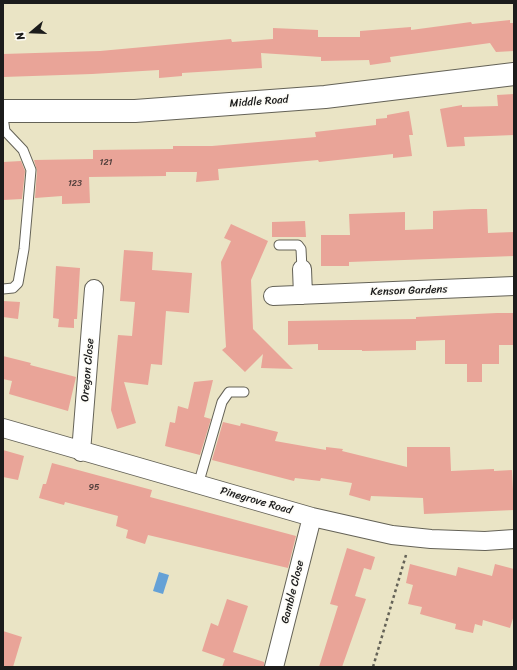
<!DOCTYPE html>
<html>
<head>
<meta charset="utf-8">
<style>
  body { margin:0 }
  #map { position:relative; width:517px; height:670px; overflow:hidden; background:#eae4c5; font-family:Sriracha,sans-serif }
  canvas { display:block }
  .frame { position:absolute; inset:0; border:4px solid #1c1c1c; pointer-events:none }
  .north { position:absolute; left:12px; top:12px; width:40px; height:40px; -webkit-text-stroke:3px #fdfcf7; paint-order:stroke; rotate:251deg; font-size:11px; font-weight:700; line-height:16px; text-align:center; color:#1c1c1c }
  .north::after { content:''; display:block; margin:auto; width:14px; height:18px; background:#1c1c1c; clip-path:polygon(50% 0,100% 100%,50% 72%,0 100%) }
</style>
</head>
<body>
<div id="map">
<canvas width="517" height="670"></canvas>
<div class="frame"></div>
<div class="north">N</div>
</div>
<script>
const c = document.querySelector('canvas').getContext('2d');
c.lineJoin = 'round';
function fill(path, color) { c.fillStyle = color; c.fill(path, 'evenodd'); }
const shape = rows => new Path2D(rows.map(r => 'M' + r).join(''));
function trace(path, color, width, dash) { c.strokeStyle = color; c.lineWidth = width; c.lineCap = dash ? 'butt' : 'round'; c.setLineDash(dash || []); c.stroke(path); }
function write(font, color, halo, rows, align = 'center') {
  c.font = font + ' Sriracha,sans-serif'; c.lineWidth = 3.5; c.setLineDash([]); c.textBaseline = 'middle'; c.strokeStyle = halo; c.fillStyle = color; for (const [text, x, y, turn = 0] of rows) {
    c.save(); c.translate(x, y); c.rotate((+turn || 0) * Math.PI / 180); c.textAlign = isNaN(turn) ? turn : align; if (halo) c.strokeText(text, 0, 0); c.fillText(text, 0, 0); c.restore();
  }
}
fill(shape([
  [159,572,169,575,163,594,153,591]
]), '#65a1d6');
fill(shape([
  [510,20,510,23,514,23,514,51,496,52,490,43,390,57,391,62,370,65,369,60,321,61,321,57,261,53,262,68,182,73,182,76,159,78,159,70,92,74,3,77,3,54,100,51,231,39,232,42,273,39,273,28,318,30,318,37,360,37,360,31,411,27,411,30,471,22,472,24],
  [514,94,514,135,464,137,465,146,447,147,440,109,462,105,462,107,498,106,497,95],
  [409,111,413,135,409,135,412,156,393,158,393,154,319,162,318,160,218,169,219,180,196,182,197,172,166,172,166,176,89,177,90,203,62,204,62,196,35,198,37,171,34,160,93,159,93,150,173,149,173,146,212,146,316,137,315,132,376,125,376,119,387,118,387,115],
  [21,161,25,171,22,199,3,200,3,162],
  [473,209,487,209,488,233,514,232,514,256,349,262,349,266,321,266,321,235,350,235,349,214,405,212,405,230,433,229,433,211],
  [305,221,306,237,272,237,272,222],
  [231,224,268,241,251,280,253,329,293,369,261,368,263,354,245,372,222,350,226,347,221,262,231,241,224,238],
  [124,250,153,252,152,270,192,273,189,313,166,311,162,365,151,364,148,385,124,382,136,423,117,429,111,410,118,335,132,336,135,302,120,301],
  [56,266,80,268,77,319,74,319,74,328,58,327,59,319,53,318],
  [3,301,20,302,18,319,3,317],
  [497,313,514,313,513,345,499,345,499,364,482,364,482,382,467,382,467,364,445,364,445,340,416,341,416,350,362,351,362,350,318,350,318,344,288,345,288,321,416,319,416,317],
  [3,356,31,363,30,365,76,377,68,411,9,394,12,381,3,379],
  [213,380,204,417,211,419,200,455,165,446,170,422,175,423,178,406,188,409,194,382],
  [223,422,240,426,241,423,278,432,275,441,326,450,326,447,343,449,342,451,407,467,407,447,450,447,451,471,494,469,494,471,512,470,514,510,424,514,423,498,371,496,370,501,349,495,352,483,321,478,320,481,295,478,294,481,212,460],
  [3,450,24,456,18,480,3,477],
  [52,463,152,490,150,497,296,536,288,568,148,535,145,544,126,538,128,530,116,526,118,516,65,502,64,505,39,498,43,484,46,484],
  [347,548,375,557,371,570,364,568,355,596,366,599,342,667,319,667,338,606,330,604],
  [410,564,456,576,458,567,492,576,495,564,514,569,514,615,510,628,483,620,482,626,475,624,473,633,455,629,456,624,420,614,422,607,408,604,413,585,406,583],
  [227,599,248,606,233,652,264,662,264,667,222,667,225,659,202,651,211,623,218,626],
  [3,631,22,637,13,667,3,667]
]), '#e9a498');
const service = shape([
  [3,117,5,131,23,150,31,170,24,249,18,283,13,288,3,289],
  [279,245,298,245,301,249,302,269],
  [198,485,222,402,229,392,244,392]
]);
const minor = shape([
  [302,269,303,295],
  [273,296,514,286],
  [3,428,312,517,392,535,431,539,485,541,514,539],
  [81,452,94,289],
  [274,667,312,517]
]);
const tertiary = shape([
  [3,111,135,111,325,97,514,74]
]);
trace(service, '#646257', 11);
trace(minor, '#646257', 20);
trace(tertiary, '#646257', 24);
trace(shape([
  [373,667,406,555]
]), '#646257', 2.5, [3, 3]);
trace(service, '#fff', 9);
trace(minor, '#fff', 18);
trace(tertiary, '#fff', 22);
write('9px', '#4f3e3b', null, [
  ["121",106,163],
  ["123",75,184],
  ["95",94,488]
]);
write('11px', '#1c1c1c', '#fdfcf7', [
  ["Middle Road",259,102,-4],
  ["Kenson Gardens",409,291,-2],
  ["Oregon Close",88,370,-85],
  ["Pinegrove Road",256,501,16],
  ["Gamble Close",293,592,-76]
]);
</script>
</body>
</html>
